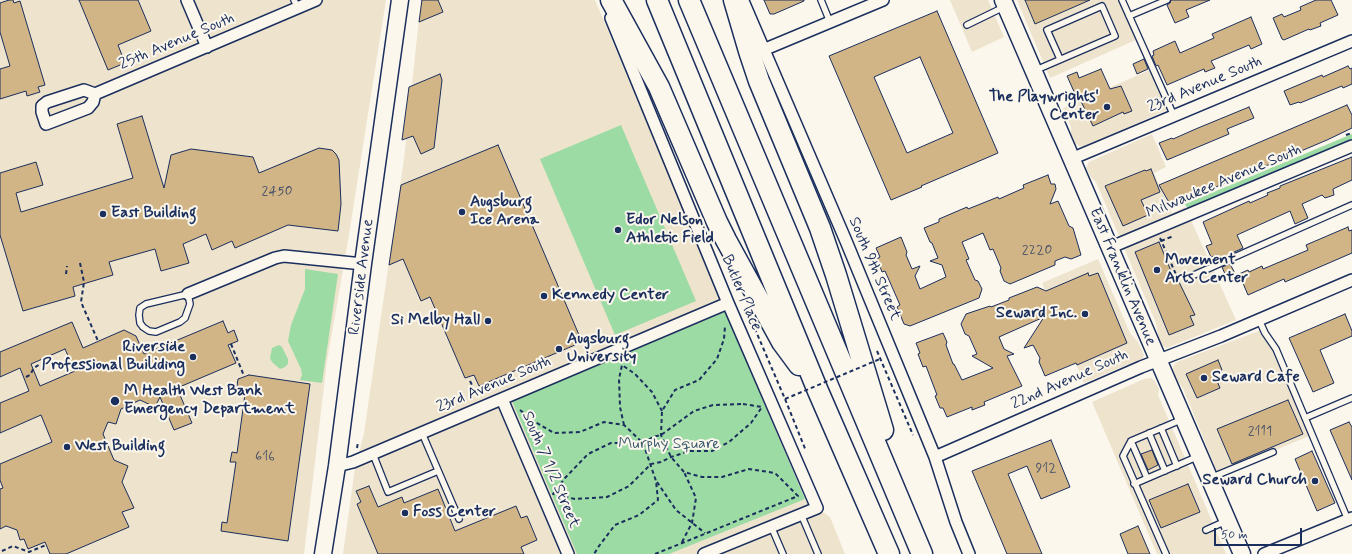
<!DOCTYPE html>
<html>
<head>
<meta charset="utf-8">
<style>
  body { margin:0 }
  #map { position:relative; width:1352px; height:554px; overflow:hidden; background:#fbf7ec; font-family:Mynerve,sans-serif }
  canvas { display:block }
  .scale { position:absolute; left:1214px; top:528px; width:88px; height:18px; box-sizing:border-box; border:2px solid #1b2f5e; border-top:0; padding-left:5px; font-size:12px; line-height:14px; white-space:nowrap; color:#1b2f5e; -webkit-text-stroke:3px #fbf7ec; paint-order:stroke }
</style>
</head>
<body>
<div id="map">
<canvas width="1352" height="554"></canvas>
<div class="scale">50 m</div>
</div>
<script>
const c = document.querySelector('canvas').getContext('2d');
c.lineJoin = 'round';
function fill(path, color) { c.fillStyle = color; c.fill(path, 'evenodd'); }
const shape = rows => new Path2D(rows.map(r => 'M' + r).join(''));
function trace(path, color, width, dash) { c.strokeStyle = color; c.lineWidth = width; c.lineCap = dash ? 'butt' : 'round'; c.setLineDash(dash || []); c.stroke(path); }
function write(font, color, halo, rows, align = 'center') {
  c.font = font + ' Mynerve,sans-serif'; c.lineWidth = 4; c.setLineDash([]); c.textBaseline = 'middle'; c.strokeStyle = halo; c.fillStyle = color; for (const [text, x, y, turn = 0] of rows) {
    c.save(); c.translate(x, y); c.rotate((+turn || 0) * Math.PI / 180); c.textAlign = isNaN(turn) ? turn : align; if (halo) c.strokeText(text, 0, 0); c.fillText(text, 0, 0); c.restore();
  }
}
fill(shape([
  [0,0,386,0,348,241,327,361,304,554,0,554],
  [421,0,595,0,805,500,830,517,845,554,343,554,355,468,364,433,404,159],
  [950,0,988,0,1004,37,972,52],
  [1017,0,1122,0,1138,39,1050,78],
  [1152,69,1169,109,1083,147,1075,144,1071,135,1071,127,1063,108],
  [1152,134,1166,167,1154,173,1172,213,1185,207,1236,320,1167,348,1162,345,1159,341,1156,323,1096,182,1090,176,1086,168,1089,162],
  [1098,259,1130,333,1138,342,1144,355,1142,360,1136,364,1129,364,1084,383,1042,283],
  [1264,329,1309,436,1218,474,1183,388,1175,378,1173,370,1174,365,1177,362],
  [1151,378,1155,381,1159,389,1158,395,1226,554,1157,554,1092,402,1144,379]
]), '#eee3cd');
fill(shape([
  [621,125,696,301,615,335,540,159],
  [1352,134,1352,145,1190,214,1185,204],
  [305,269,338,274,322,383,300,380,302,375,301,369,288,341,291,325,305,289],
  [725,312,805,499,669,554,577,554,512,401],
  [279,345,282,347,288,359,288,364,285,367,280,369,272,362,270,358,272,348]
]), '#9ddba4');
const building = shape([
  [9,0,13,0,14,3,20,1,45,85,38,87,40,92,27,96,26,91,0,99,0,69,10,66,0,32,0,3,9,0],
  [79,0,138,0,151,31,118,45,125,63,108,70,79,0],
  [422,0,438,0,443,12,419,22,422,0],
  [764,0,804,0,804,1,774,14,770,14,764,0],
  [1025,0,1090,0,1035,24,1025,0],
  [1171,0,1210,0,1186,10,1189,17,1175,23,1167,5,1170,3,1171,0],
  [1316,0,1331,0,1338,15,1320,23,1321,26,1310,30,1309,29,1284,40,1282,39,1273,18,1282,14,1284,17,1301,10,1300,7,1316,0],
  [937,11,998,153,921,186,922,187,891,200,829,56,937,11],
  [920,57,953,133,907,153,874,77,920,57],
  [1251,17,1262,44,1251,49,1249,45,1211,61,1215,68,1205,72,1204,69,1167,85,1158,65,1156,66,1152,56,1154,55,1153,51,1175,41,1180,53,1214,38,1212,34,1251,17],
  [1144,59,1148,69,1137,74,1133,64,1144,59],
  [1348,66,1350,69,1352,68,1352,84,1343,88,1342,86,1300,103,1299,102,1290,105,1284,91,1322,75,1323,77,1348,66],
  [1101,69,1110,89,1121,86,1132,111,1124,114,1123,112,1093,126,1078,95,1076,96,1067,76,1077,72,1079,78,1101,69],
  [440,74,442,80,434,148,421,154,413,136,402,140,409,87,440,74],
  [1347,105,1352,115,1352,128,1327,140,1171,206,1159,185,1347,105],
  [1249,107,1254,118,1227,129,1229,134,1167,160,1159,143,1172,138,1173,139,1198,128,1249,107],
  [142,116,164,188,171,155,191,149,253,157,259,173,319,148,332,150,336,154,339,160,341,204,338,231,288,225,235,248,232,241,212,250,206,234,183,244,189,263,161,271,155,249,109,262,113,275,73,287,75,296,23,311,0,235,0,173,36,162,43,185,16,193,21,212,133,178,117,124,142,116],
  [498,145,582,342,479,386,474,375,465,378,430,297,421,301,403,259,389,265,401,185,498,145],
  [1352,157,1352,180,1333,189,1334,195,1325,198,1322,195,1302,204,1308,218,1295,224,1290,211,1237,235,1243,248,1219,259,1217,255,1211,257,1206,246,1212,244,1203,222,1249,201,1250,203,1268,195,1267,193,1280,188,1280,186,1352,157],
  [1151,169,1160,192,1141,200,1148,215,1123,226,1105,186,1145,170,1146,171,1151,169],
  [1048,175,1051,184,1055,184,1056,189,1050,204,1058,201,1069,226,1073,228,1081,255,1071,259,1065,257,1055,261,1055,265,1010,284,1004,281,1000,271,1001,268,993,249,990,250,983,233,962,242,969,259,966,260,975,280,978,281,982,289,979,298,910,326,904,324,897,307,900,305,885,271,882,272,877,259,880,257,876,248,901,237,907,252,906,255,912,269,920,266,915,276,920,289,946,277,942,265,930,261,938,258,932,243,930,242,924,228,939,222,939,219,967,207,968,209,998,197,999,199,1024,188,1023,185,1048,175],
  [1348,227,1349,231,1352,230,1352,253,1285,282,1284,279,1248,295,1239,274,1248,270,1249,272,1262,266,1263,269,1308,250,1306,245,1348,227],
  [1159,242,1176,283,1179,282,1195,315,1190,316,1194,325,1169,335,1135,252,1159,242],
  [1230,264,1237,277,1228,281,1222,267,1230,264],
  [1088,273,1089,276,1098,273,1127,343,1077,365,1076,363,1045,376,1039,362,1040,358,1033,345,1024,348,1044,317,999,337,1004,349,1014,354,1007,356,1022,386,984,402,985,405,972,410,972,407,947,417,943,408,940,408,935,396,937,395,926,366,923,367,918,354,920,353,916,343,943,333,947,342,946,345,953,364,954,364,962,380,993,368,972,356,977,354,969,336,965,334,961,324,966,314,990,306,991,307,1009,300,1009,298,1037,287,1046,291,1088,273],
  [1345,314,1352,331,1352,336,1320,350,1334,383,1313,392,1289,338,1345,314],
  [223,321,228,333,234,330,238,341,228,345,236,363,177,388,192,423,174,430,160,397,155,407,140,400,121,409,116,424,108,422,103,434,114,460,128,466,122,482,134,508,122,512,129,527,66,554,50,554,45,542,28,549,24,539,20,540,17,530,6,526,0,529,0,489,3,488,0,480,0,464,52,442,41,415,0,433,0,403,29,391,20,368,0,377,0,352,72,322,83,348,124,330,136,336,144,354,223,321],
  [65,349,75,371,40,386,31,364,65,349],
  [1218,360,1222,370,1218,372,1221,379,1217,381,1220,388,1197,398,1186,374,1218,360],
  [249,375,310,384,288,541,221,531,222,522,227,523,236,462,230,462,232,452,237,453,245,394,236,393,238,379,249,375],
  [1288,400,1303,434,1232,464,1217,429,1288,400],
  [1349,422,1352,427,1352,480,1330,430,1349,422],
  [1051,440,1070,487,1041,499,1027,466,1008,474,1042,554,1007,554,972,471,1051,440],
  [1152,450,1158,465,1148,470,1141,454,1152,450],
  [1312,451,1335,503,1317,511,1295,459,1312,451],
  [1188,484,1200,512,1161,528,1149,500,1188,484],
  [369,486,378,507,402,497,404,503,438,489,455,531,516,506,521,518,527,516,537,540,521,547,524,554,378,554,357,504,361,502,356,491,369,486],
  [1138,526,1150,554,1128,554,1120,534,1138,526]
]);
fill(building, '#d1b586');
trace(building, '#1b2f5e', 1);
const lane = shape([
  [294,0,298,8],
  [821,0,830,22],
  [1122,0,1174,116],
  [1129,16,1167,0],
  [967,25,1004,7],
  [1036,70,1115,36,1102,6,1047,30,1060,59],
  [1194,275,1352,205],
  [188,294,190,304,185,318,180,322,156,332,149,331,143,327,140,323,139,315,140,308,146,304,188,294],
  [1259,320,1265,333,1276,349,1348,520],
  [1305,418,1352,398],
  [1161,428,1177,466],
  [422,433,459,519],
  [1149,433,1165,471],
  [1131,441,1147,478],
  [373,454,388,492,438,471],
  [1210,478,1273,452],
  [1134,484,1199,456],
  [801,514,818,554],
  [771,526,783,554],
  [1206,530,1226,521],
  [1166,554,1123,456,1131,441,1183,419]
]);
const street = shape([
  [187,0,207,47],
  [743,1,846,241,935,457,956,522,969,554],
  [611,18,728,303,817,508,704,554],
  [763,50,883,0],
  [95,94,93,102,88,108,46,124,42,112,42,106,47,102,84,90,95,94,316,0],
  [1071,159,1352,41],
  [1109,248,1352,146],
  [188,294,275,258,284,256,363,264],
  [502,399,568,554],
  [935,457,1141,367,1221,336,1352,280],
  [337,466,353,462,728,303],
  [1264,554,1352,518]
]);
const secondary = shape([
  [1003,0,1242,554],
  [323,554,337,466,363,264,400,0]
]);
const highway = shape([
  [611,0,659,87,717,222,726,240,782,342,799,365],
  [657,0,818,391,889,554],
  [689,0,922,554],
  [734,0,749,51,759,81,820,228,836,275,883,430]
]);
trace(lane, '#1b2f5e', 8);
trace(street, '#1b2f5e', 14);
trace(secondary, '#1b2f5e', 19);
trace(highway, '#1b2f5e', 23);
trace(shape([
  [1346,135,1352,133],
  [1160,238,1178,279],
  [1161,241,1171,237,1170,234],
  [80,263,84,282,81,302,98,341],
  [66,274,67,266],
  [752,322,785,399,806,451],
  [231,344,244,376],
  [877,351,913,435],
  [26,377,30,375,34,368,40,364],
  [470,381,473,387],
  [743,404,762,407,751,423,729,442,712,451,690,451,671,457,661,462,651,464,629,486,607,497,575,499,553,494,565,478,588,454,611,443,643,443,653,437,661,435,694,411,713,405,743,404],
  [520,410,532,420,554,433,580,432,604,422,624,425,643,443,656,481,658,500,639,515,615,525,599,546,594,554],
  [624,425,620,407,619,379,622,365,635,374,652,392,662,411],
  [357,448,358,442],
  [657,482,676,510,705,533],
  [682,542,692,523,696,498,684,472],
  [2,551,13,546,29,552,46,545],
  [655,554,798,496,775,473,749,469,722,477,702,477,684,472,671,457,661,435,662,411,675,390,699,380,717,359,724,339,725,326]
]), '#1b2f5e', 2, [4, 3]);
trace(lane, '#fbf7ec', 5.5);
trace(street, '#fbf7ec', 11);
trace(secondary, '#fbf7ec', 16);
trace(highway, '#fbf7ec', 20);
trace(shape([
  [785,399,880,359]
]), '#1b2f5e', 2, [4, 3]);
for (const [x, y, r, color] of [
  [1107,107,4,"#1b2f5e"],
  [462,212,4,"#1b2f5e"],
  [103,214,4,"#1b2f5e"],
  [618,230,4,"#1b2f5e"],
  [1157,270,4,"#1b2f5e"],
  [544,296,4,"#1b2f5e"],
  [1085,314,4,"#1b2f5e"],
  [488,321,4,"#1b2f5e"],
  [559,349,4,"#1b2f5e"],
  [193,357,4,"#1b2f5e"],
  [1204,378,4,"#1b2f5e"],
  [115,401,5,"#1b2f5e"],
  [67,447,4,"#1b2f5e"],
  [1315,481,4,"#1b2f5e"],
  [405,513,4,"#1b2f5e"]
]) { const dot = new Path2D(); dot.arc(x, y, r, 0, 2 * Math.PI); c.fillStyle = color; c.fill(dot); trace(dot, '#fbf7ec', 1.5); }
write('14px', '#485068', null, [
  ["2450",277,192],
  ["2220",1037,251],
  ["2111",1260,432],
  ["616",265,457],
  ["912",1046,469]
]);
write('16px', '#1b2f5e', '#fbf7ec', [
  ["25th Avenue South",177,42,-23],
  ["23rd Avenue South",1205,85,-23],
  ["Milwaukee Avenue South",1224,182,-23],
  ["South 9th Street",874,269,67],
  ["Riverside Avenue",362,277,-83],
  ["East Franklin Avenue",1122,277,67],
  ["Butler Place",741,293,67],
  ["22nd Avenue South",1070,380,-24],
  ["23rd Avenue South",494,385,-23],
  ["South 7 1/2 Street",550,470,67]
]);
write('bold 16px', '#1b2f5e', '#fbf7ec', [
  ["The Playwrights'",1099,98,"right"],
  ["Center",1099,116,"right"],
  ["Augsburg",470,203],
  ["Ice Arena",470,221],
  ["East Building",111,214],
  ["Edor Nelson",626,221],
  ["Athletic Field",626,239],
  ["Movement",1165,261],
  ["Arts Center",1165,279],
  ["Kennedy Center",552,296],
  ["Seward Inc.",1077,314,"right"],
  ["Si Melby Hall",480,321,"right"],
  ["Augsburg",567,340],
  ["University",567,358],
  ["Riverside",185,348,"right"],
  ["Professional Builiding",185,366,"right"],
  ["Seward Cafe",1212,378],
  ["M Health West Bank",124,392],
  ["Emergency Department",124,410],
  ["West Building",75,447],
  ["Seward Church",1307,481,"right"],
  ["Foss Center",413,513]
], 'left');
write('16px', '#3c5a70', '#fbf7ec', [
  ["Murphy Square",669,445]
]);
</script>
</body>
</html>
